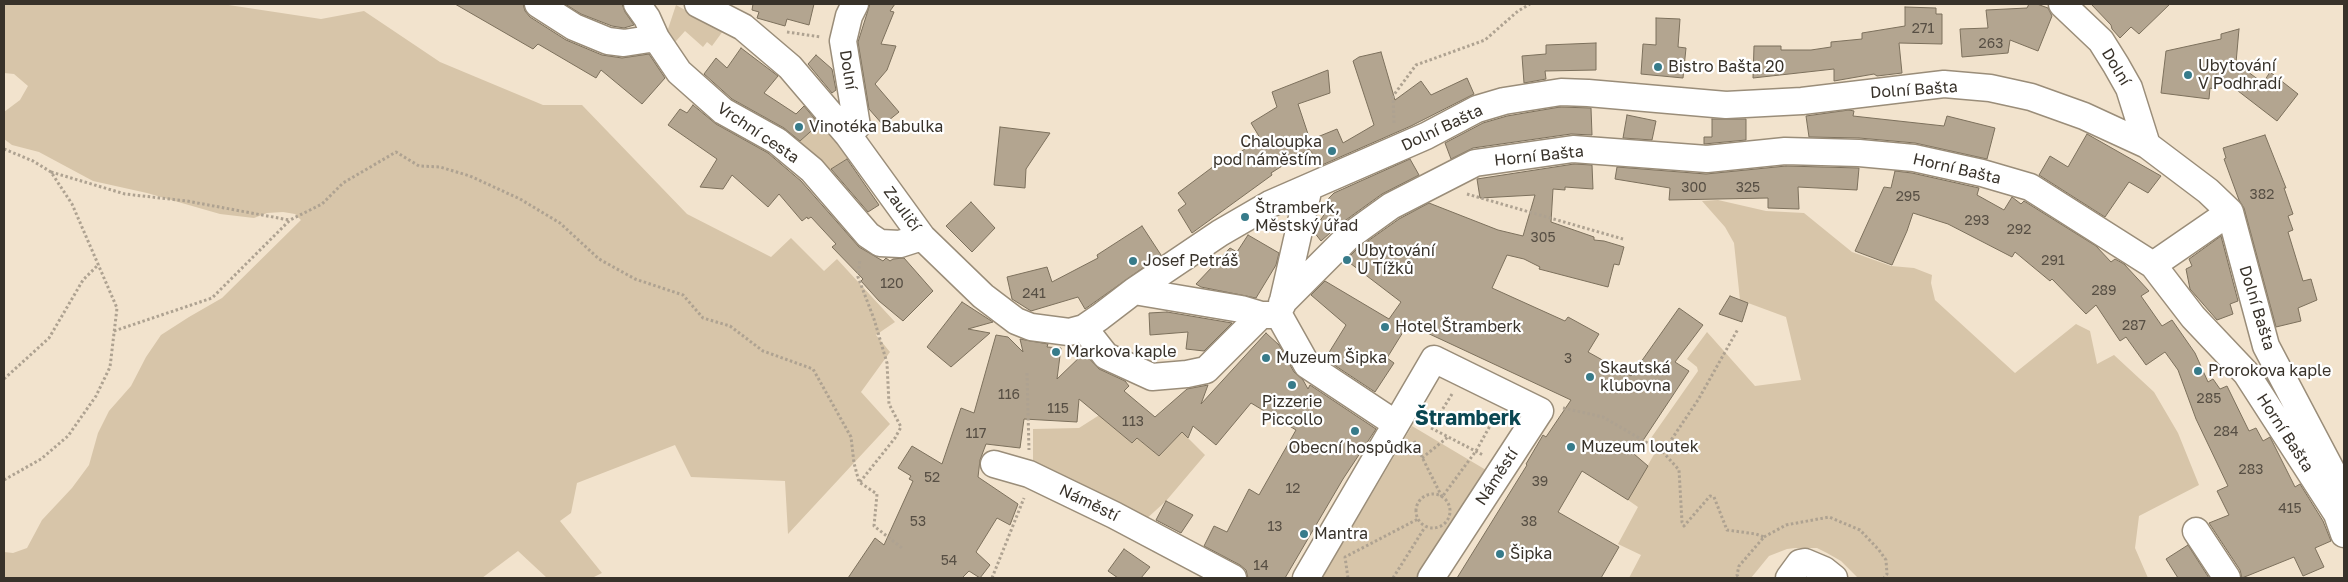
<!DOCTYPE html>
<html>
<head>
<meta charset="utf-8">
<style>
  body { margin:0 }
  #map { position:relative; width:2348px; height:582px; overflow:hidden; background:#f2e3cd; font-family:"Golos Text",sans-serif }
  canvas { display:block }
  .frame { position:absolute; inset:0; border:5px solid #38322a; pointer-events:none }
</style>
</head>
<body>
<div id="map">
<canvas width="2348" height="582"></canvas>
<div class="frame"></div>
</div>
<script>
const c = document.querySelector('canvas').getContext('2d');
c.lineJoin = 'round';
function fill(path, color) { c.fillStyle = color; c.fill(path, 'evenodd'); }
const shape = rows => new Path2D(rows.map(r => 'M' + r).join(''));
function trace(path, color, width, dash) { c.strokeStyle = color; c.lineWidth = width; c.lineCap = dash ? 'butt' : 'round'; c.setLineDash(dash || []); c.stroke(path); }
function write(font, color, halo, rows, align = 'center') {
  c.font = font + ' "Golos Text",sans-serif'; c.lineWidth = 4.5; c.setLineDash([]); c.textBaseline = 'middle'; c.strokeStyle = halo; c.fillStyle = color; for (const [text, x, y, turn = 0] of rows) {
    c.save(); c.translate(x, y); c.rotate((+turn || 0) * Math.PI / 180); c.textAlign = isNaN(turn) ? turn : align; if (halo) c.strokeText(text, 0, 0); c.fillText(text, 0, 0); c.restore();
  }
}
fill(shape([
  [4,4,222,4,321,19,364,11,440,62,543,105,582,105,687,214,771,257,791,238,824,271,837,259,895,322,876,335,890,352,861,392,890,424,788,534,785,481,691,477,675,445,577,483,571,513,560,521,602,573,592,578,547,578,518,551,482,578,4,578,4,552,13,553,27,548,42,520,72,488,89,465,98,433,109,411,131,386,146,357,161,335,189,317,222,298,301,220,295,214,283,212,267,213,254,218,220,214,147,193,93,181,39,152,12,145,4,139,4,112,20,100,28,86,14,74,4,73],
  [676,5,723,31,712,46,707,42,703,47,685,31,668,50,666,35],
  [821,122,848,158,826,172,799,142],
  [1718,200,1766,211,1804,213,1852,252,1891,266,1914,268,1932,275,1931,283,1935,300,2015,373,2076,324,2090,331,2097,364,2114,355,2154,392,2178,433,2199,485,2139,516,2135,548,2148,578,1858,578,1841,561,1827,553,1817,548,1795,548,1787,549,1769,556,1751,578,1629,578,1641,555,1618,544,1638,507,1628,500,1660,444,1651,438,1698,371,1697,367,1687,359,1707,332,1755,386,1801,380,1786,317,1740,300,1734,243,1725,227,1702,201],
  [1101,414,1105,420,1132,443,1137,438,1159,456,1182,432,1205,455,1166,501,1144,521,1033,468,1033,429,1079,428],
  [1412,426,1486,470,1417,578,1322,578]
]), '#d7c5a9');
const building = shape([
  [455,4,523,4,525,11,530,17,566,40,602,55,622,58,649,54,665,78,642,104,601,70,596,78,538,44,533,49,455,4],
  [565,4,622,4,625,12,634,25,624,28,612,26,581,14,565,4],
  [753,4,814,4,809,25,787,19,785,26,757,18,759,12,752,10,753,4],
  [870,4,895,4,890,11,894,12,881,44,896,46,887,70,875,84,899,112,883,125,869,109,858,42,870,4],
  [2029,4,2037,4,2048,8,2052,16,2038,51,2010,40,2008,53,1962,57,1960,29,1988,28,1986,10,2027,8,2029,4],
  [2091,4,2170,4,2139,34,2131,27,2120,38,2112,29,2111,25,2091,4],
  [1905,7,1936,8,1936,14,1942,14,1942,44,1899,43,1902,73,1877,76,1874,74,1834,81,1834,69,1753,78,1754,46,1781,46,1781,50,1811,50,1831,47,1831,42,1862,39,1862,33,1905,26,1905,7],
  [1656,18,1680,19,1678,47,1686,48,1683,78,1641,74,1643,44,1656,45,1656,18],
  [2239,29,2236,63,2263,83,2270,72,2298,94,2277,121,2216,74,2214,89,2210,88,2209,99,2161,93,2166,51,2221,39,2221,34,2239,29],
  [1596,43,1596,70,1545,71,1546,79,1524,83,1522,56,1546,54,1546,45,1596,43],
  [741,48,778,76,764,93,796,114,804,106,819,124,800,141,784,128,732,99,704,74,716,58,727,68,741,48],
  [1381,52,1395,100,1421,81,1431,95,1467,78,1474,94,1411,126,1322,165,1309,149,1271,173,1272,175,1192,233,1178,210,1186,204,1178,193,1222,160,1224,164,1260,138,1251,123,1277,107,1272,92,1328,70,1330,93,1298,104,1310,140,1337,129,1343,143,1374,125,1353,61,1359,57,1381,52],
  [816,55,832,69,836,90,832,93,808,64,816,55],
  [693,105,716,124,768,153,801,181,859,247,883,261,886,258,890,261,893,259,904,258,933,291,903,321,879,301,861,281,863,279,832,247,836,244,811,217,808,219,807,217,802,221,779,194,768,207,732,175,723,189,700,187,717,159,668,125,680,109,687,113,693,105],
  [1560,107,1591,108,1592,135,1571,134,1473,148,1451,159,1445,143,1483,123,1507,116,1560,107],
  [1849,110,1854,111,1853,116,1944,126,1947,116,1995,128,1987,159,1915,143,1859,138,1809,137,1806,116,1849,110],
  [1627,115,1656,121,1652,140,1623,138,1627,115],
  [1712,119,1746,119,1746,140,1704,144,1704,137,1712,137,1712,119],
  [1000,127,1050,133,1026,169,1025,188,994,185,1000,127],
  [2087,134,2161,176,2148,193,2129,182,2105,217,2039,175,2050,156,2068,167,2087,134],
  [2265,135,2286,188,2284,188,2293,214,2288,216,2293,230,2288,232,2303,281,2311,279,2317,300,2298,308,2301,321,2276,327,2244,208,2239,200,2224,159,2226,158,2223,148,2265,135],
  [847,159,879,205,868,212,831,169,847,159],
  [1410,159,1419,175,1382,194,1339,225,1321,241,1314,232,1315,228,1328,209,1323,204,1334,193,1410,159],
  [1574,164,1592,165,1593,189,1565,187,1565,190,1553,189,1551,222,1594,237,1594,240,1604,241,1624,247,1619,265,1614,264,1608,287,1539,269,1540,267,1524,259,1507,255,1492,288,1565,321,1568,317,1599,334,1588,352,1631,376,1679,308,1703,325,1675,362,1689,371,1634,454,1648,466,1628,500,1582,471,1558,512,1619,547,1601,578,1457,578,1527,465,1526,464,1543,435,1546,437,1571,400,1408,324,1387,358,1394,363,1375,392,1325,359,1346,325,1311,295,1325,281,1389,319,1401,302,1346,260,1358,248,1399,219,1429,203,1498,230,1523,236,1535,195,1480,198,1477,179,1574,164],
  [1786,166,1859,168,1857,190,1798,187,1799,209,1768,208,1768,198,1669,200,1670,188,1615,179,1617,167,1706,174,1786,166],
  [1895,171,1912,173,1979,188,1977,195,2004,210,2012,197,2021,204,2024,201,2096,246,2111,262,2115,259,2124,264,2149,291,2141,296,2162,326,2172,320,2195,353,2208,382,2213,379,2220,389,2227,386,2249,431,2256,428,2263,441,2270,437,2295,487,2300,484,2323,521,2331,541,2315,548,2324,567,2303,576,2294,557,2242,578,2240,570,2209,523,2229,515,2217,491,2228,486,2196,419,2178,370,2165,352,2146,365,2126,337,2120,341,2096,305,2086,314,2052,279,2050,281,2015,252,2012,257,1948,224,1913,213,1907,231,1892,265,1855,251,1884,187,1891,188,1895,171],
  [971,202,995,228,972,252,946,226,971,202],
  [1142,226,1161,255,1085,309,1078,297,1031,311,1012,299,1007,277,1047,267,1052,282,1098,258,1097,255,1142,226],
  [1248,235,1279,253,1276,265,1256,298,1201,287,1196,284,1230,248,1237,252,1248,235],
  [2221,236,2238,301,2230,304,2233,314,2217,320,2190,289,2186,269,2192,266,2189,259,2221,236],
  [1730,296,1748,303,1742,322,1719,314,1730,296],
  [962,302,993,322,968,329,990,333,951,367,927,347,962,302],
  [1167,312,1232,323,1204,351,1186,349,1188,332,1150,335,1149,313,1167,312],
  [1266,333,1279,345,1294,372,1303,380,1308,389,1310,385,1376,429,1343,479,1285,578,1248,578,1246,570,1240,565,1204,546,1214,526,1227,532,1249,489,1259,495,1296,430,1251,403,1216,445,1193,426,1188,438,1182,432,1159,456,1137,438,1132,443,1079,399,1077,422,1024,419,1020,448,986,444,980,460,978,477,1018,504,1010,525,997,518,976,552,990,565,980,578,969,571,962,578,848,578,875,538,884,545,913,481,909,479,911,476,898,468,912,446,942,464,961,408,974,413,996,335,1008,337,1023,352,1020,339,1048,344,1047,347,1061,348,1057,379,1084,353,1099,369,1125,381,1129,386,1124,391,1155,417,1187,389,1208,385,1201,404,1266,333],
  [1166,501,1193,515,1181,533,1156,520,1166,501],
  [2188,545,2209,578,2178,578,2166,559,2188,545],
  [1124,549,1150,567,1141,578,1118,578,1108,571,1124,549]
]);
fill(building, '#b3a590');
trace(building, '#7c705c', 1);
const street = shape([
  [538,4,574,27,608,41,624,43,656,38,679,72,723,111,777,141,812,170,868,235,880,243,900,244,922,237],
  [637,4,647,18,656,38],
  [698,4,743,27,790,67,848,135,922,237,983,296,1016,321,1031,327,1069,332,1084,328,1100,317,1134,291,1220,233,1270,204,1426,136,1477,109,1504,101,1561,92,1588,93,1726,105,1802,101,1944,84,1990,88,2031,97,2084,116,2147,145,2208,191,2230,212,2266,346,2344,494],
  [2062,4,2101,41,2116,65,2129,88,2147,145],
  [848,135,857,126,843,41,849,16,855,4],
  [2153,265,2230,212],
  [1134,291,1241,309,1261,315,1276,315],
  [1282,303,1348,237,1391,206,1475,163,1573,149,1707,159,1785,151,1859,153,1914,158,1982,173,2030,187,2153,265,2193,317,2246,373,2337,514,2344,534],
  [1282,305,1309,187],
  [1279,315,1307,365,1396,424],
  [1084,328,1106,356,1152,377,1187,374,1206,370,1261,315],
  [994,464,1029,474,1114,515,1233,578],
  [2196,531,2227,578],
  [1306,578,1434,359,1540,411,1431,578],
  [1789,578,1800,563,1805,562,1824,570,1834,578]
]);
trace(street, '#9a8d79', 29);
trace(shape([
  [787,32,821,37],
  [1394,123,1393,96,1416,65,1485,40,1518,11,1530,4],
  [4,149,33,161,51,172,72,204,117,308,110,367,96,396,68,436,41,459,4,480],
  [51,172,125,194,187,201,289,220],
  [1467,194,1623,239],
  [114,331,212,298,290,220,322,204,343,183,396,152,419,166,440,167,470,176,520,199,560,223,599,259,635,279,683,295,703,318,730,326,763,351,813,369,851,437,854,463,859,482,877,494,874,526,902,548],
  [1027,373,1029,450],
  [4,379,49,338,83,280,99,264],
  [1452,394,1431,428,1483,455],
  [1563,408,1603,417,1663,452,1679,470,1682,522,1684,526,1710,496,1714,497,1727,530,1756,534,1764,537,1739,566,1737,575,1739,578],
  [1414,441,1442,497,1476,451,1496,415],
  [1663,452,1698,400,1738,329],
  [1422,458,1448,437],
  [860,482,895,438,901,427,889,404,887,363,874,319,858,277,860,259],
  '1416 511a17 17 0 1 1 34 0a17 17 0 1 1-34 0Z',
  [1764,537,1786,525,1829,517,1860,530,1879,550,1886,560,1887,574,1884,578],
  [992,578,1024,498],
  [1348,578,1345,557,1418,519],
  [1393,578,1425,527]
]), '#aea291', 3, [2.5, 2.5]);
trace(street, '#fff', 26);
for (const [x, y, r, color] of [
  [1658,67,5,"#377b8a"],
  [2188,75,5,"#377b8a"],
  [799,127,5,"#377b8a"],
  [1332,151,5,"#377b8a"],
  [1245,217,5,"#377b8a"],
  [1347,260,5,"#377b8a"],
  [1133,261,5,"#377b8a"],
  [1385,327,5,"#377b8a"],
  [1056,352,5,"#377b8a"],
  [1266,358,5,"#377b8a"],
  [2198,371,5,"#377b8a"],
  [1590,377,5,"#377b8a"],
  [1292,385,5,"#377b8a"],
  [1355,431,5,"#377b8a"],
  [1571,447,5,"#377b8a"],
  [1304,534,5,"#377b8a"],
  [1500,554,5,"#377b8a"]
]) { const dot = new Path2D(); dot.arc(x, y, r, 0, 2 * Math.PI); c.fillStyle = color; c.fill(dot); trace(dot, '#fff', 2); }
write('14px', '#574f44', null, [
  ["271",1923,29],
  ["263",1991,44],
  ["300",1694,188],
  ["325",1748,188],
  ["382",2262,195],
  ["295",1908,197],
  ["293",1977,221],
  ["292",2019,230],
  ["305",1543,238],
  ["291",2053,261],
  ["120",892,284],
  ["289",2104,291],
  ["241",1034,294],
  ["287",2134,326],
  ["3",1568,359],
  ["116",1009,395],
  ["285",2209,399],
  ["115",1058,409],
  ["113",1133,422],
  ["284",2226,432],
  ["117",976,434],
  ["283",2251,470],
  ["52",932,478],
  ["39",1540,482],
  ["12",1293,489],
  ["415",2290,509],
  ["53",918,522],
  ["38",1529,522],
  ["13",1275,527],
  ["54",949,561],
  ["14",1261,566]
]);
write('16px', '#38322a', '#fff', [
  ["Ubytování",2198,66],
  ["V Podhradí",2198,84],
  ["Bistro Bašta 20",1668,67],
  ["Vinotéka Babulka",809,127],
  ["Chaloupka",1322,142,"right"],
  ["pod náměstím",1322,160,"right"],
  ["Štramberk,",1255,208],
  ["Městský úřad",1255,226],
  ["Ubytování",1357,251],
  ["U Tížků",1357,269],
  ["Josef Petráš",1143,261],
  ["Hotel Štramberk",1395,327],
  ["Markova kaple",1066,352],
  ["Muzeum Šipka",1276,358],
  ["Skautská",1600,368],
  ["klubovna",1600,386],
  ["Prorokova kaple",2208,371],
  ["Pizzerie",1292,402,"center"],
  ["Piccollo",1292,420,"center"],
  ["Muzeum loutek",1581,447],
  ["Obecní hospůdka",1355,448,"center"],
  ["Mantra",1314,534],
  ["Šipka",1510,554]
], 'left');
write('16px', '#38322a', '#fff', [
  ["Dolní",2116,67,59],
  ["Dolní",848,70,81],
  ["Dolní Bašta",1914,90,-4],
  ["Dolní Bašta",1442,128,-25],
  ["Vrchní cesta",758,133,34],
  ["Horní Bašta",1539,156,-6],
  ["Horní Bašta",1957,169,13],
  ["Zauličí",902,209,54],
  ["Dolní Bašta",2257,308,73],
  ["Horní Bašta",2285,433,57],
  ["Náměstí",1497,477,-57],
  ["Náměstí",1089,503,26]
]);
write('bold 21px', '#0a4752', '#fff', [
  ["Štramberk",1468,418]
]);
</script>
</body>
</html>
